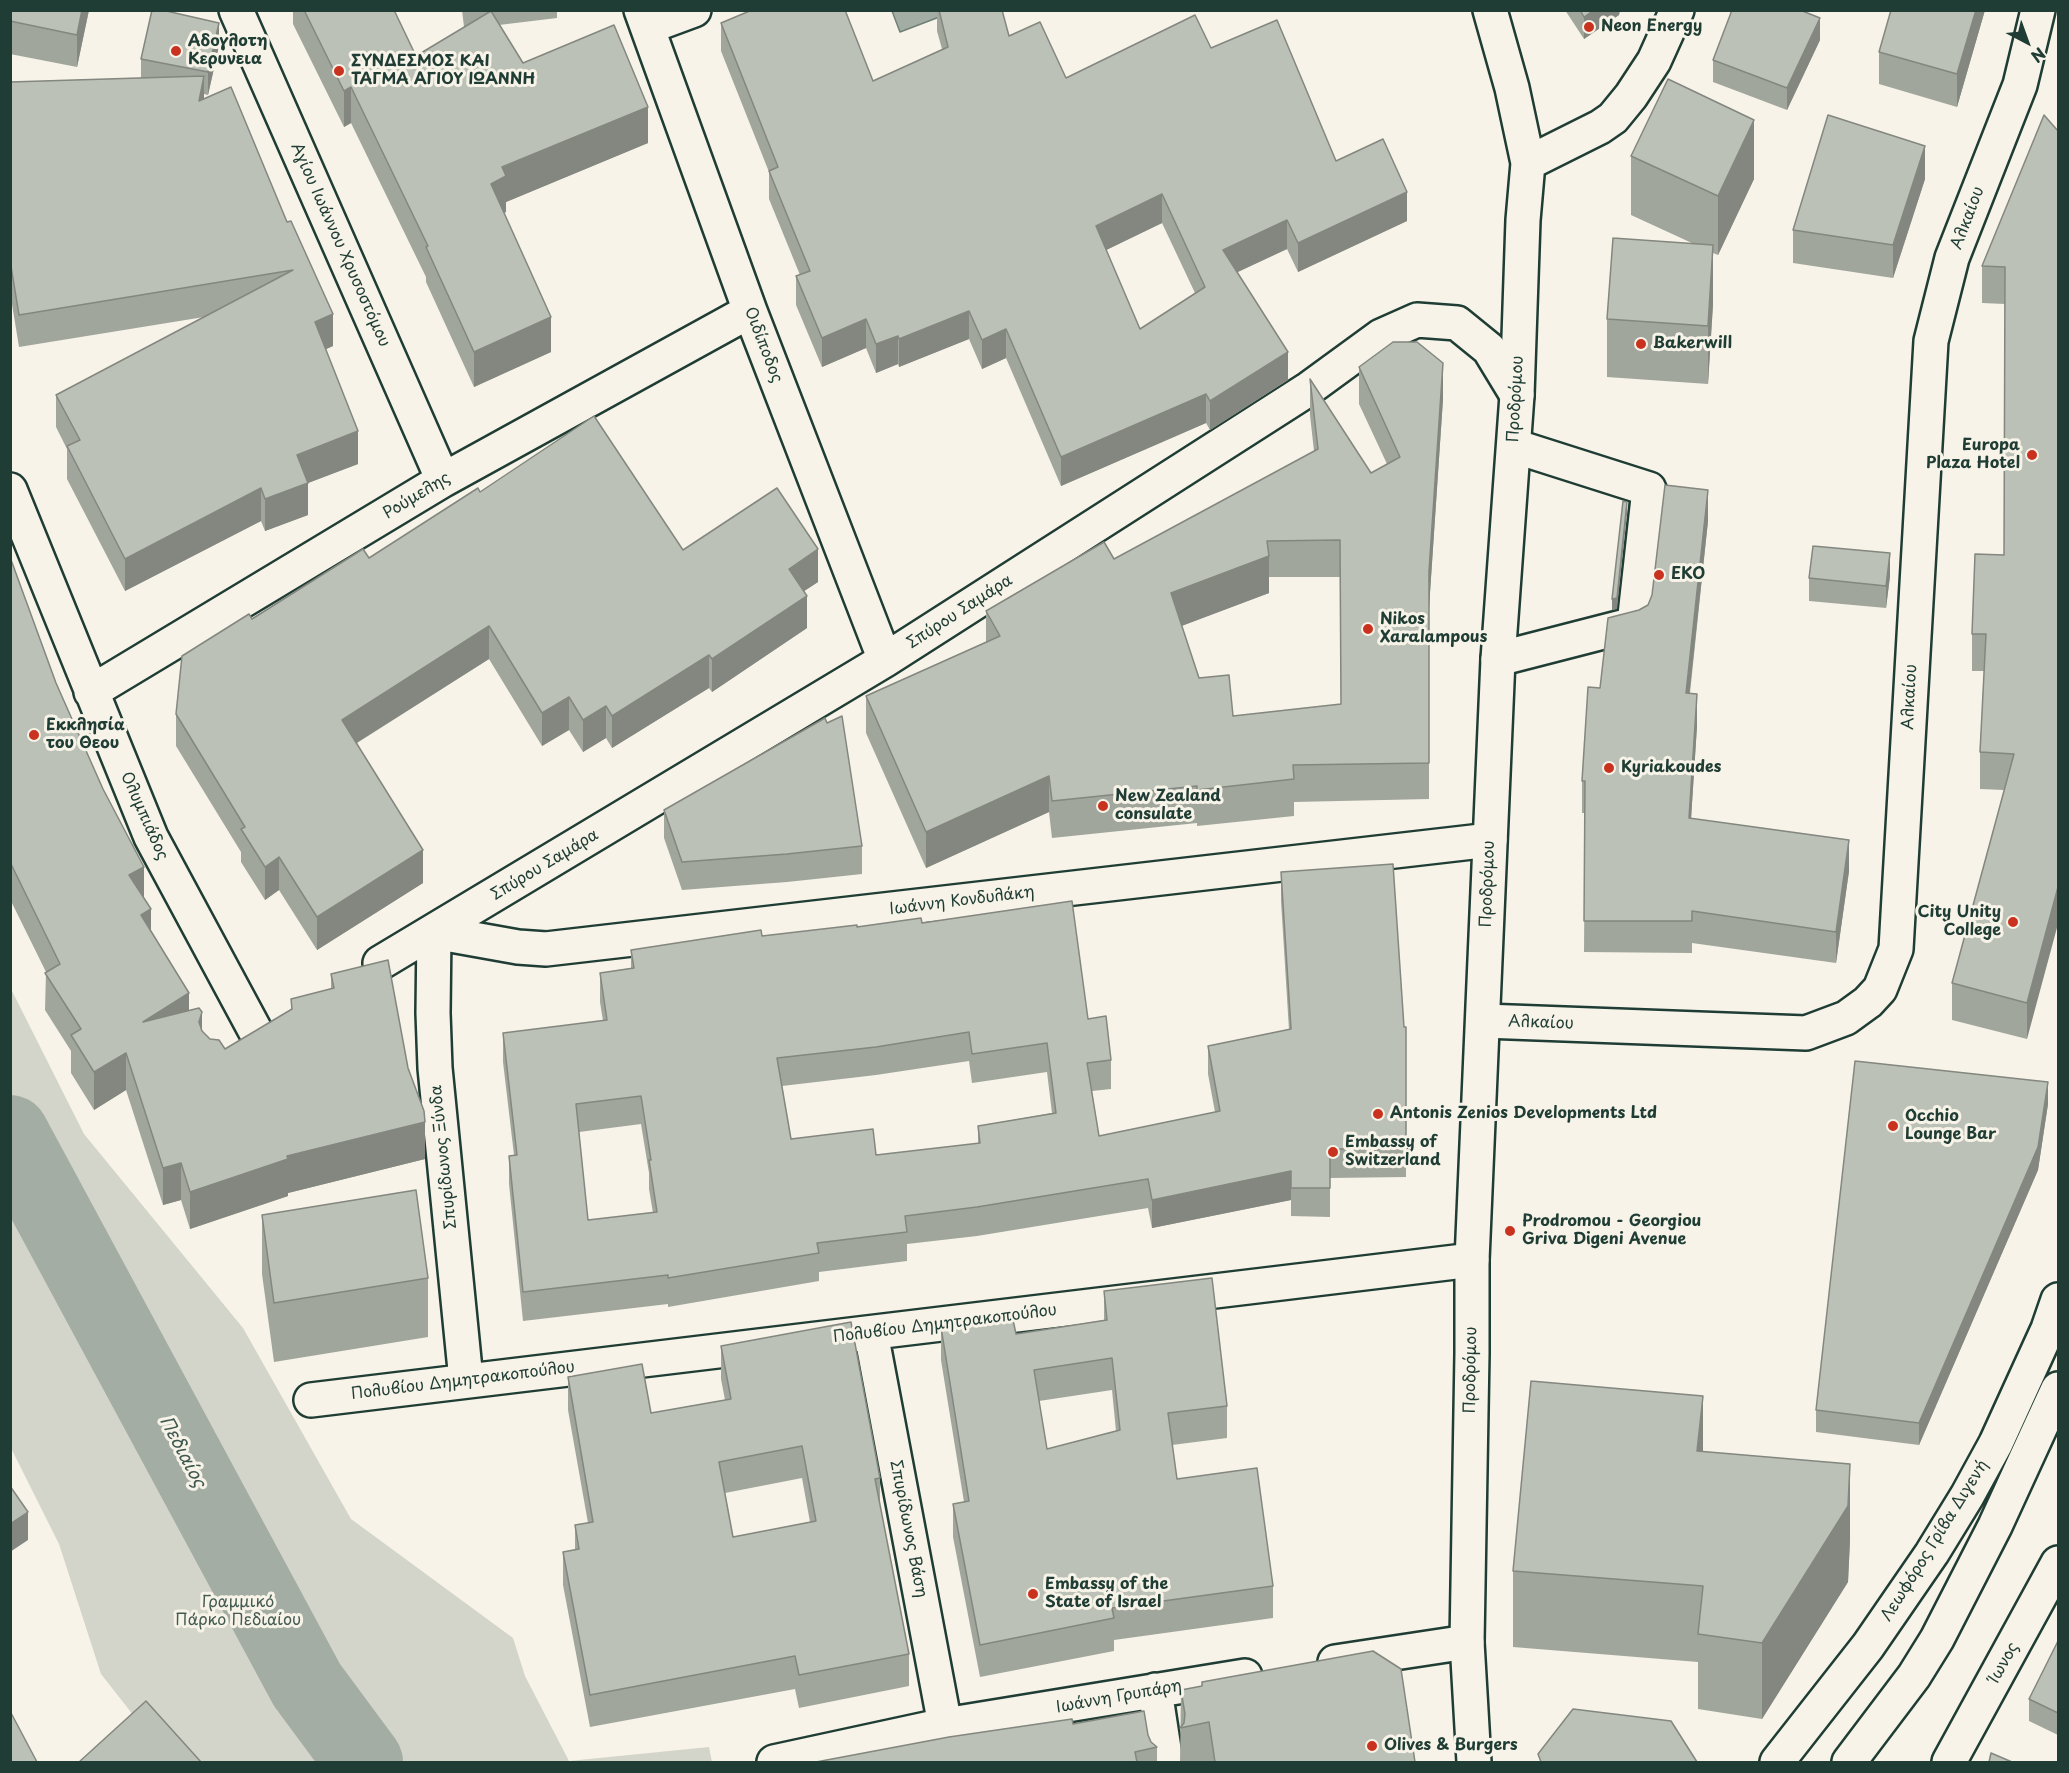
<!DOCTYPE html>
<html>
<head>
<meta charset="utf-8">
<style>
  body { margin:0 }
  #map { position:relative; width:2069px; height:1773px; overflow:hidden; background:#f7f3e8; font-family:"Playpen Sans",sans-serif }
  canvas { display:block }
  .frame { position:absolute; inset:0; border:12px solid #1f3d34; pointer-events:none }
  .north { position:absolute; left:1997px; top:12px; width:60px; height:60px; -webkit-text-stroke:4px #f7f3e8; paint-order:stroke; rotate:139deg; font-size:16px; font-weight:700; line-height:24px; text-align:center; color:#1f3d34 }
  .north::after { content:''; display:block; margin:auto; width:21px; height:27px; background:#1f3d34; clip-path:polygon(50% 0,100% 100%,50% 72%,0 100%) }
</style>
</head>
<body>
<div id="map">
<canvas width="2069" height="1773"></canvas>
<div class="frame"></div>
<div class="north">N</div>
</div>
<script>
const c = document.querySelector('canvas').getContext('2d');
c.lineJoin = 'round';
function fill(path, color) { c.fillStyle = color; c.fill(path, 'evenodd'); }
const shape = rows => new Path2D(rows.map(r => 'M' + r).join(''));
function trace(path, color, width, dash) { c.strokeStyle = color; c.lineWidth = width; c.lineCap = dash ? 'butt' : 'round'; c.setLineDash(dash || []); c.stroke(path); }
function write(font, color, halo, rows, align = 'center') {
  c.font = font + ' "Playpen Sans",sans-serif'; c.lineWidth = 6; c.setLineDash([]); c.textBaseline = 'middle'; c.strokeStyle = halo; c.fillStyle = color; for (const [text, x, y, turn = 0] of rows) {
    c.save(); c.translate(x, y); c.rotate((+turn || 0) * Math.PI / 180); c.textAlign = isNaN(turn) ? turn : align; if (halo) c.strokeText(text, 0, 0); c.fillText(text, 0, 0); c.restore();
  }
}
fill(shape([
  [10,987,84,1134,243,1328,351,1519,513,1638,525,1676,569,1761,709,1747,712,1762,170,1762,101,1674,59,1544,11,1448]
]), '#d3d5ca');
const water = shape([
  [892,11,955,11,900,32,892,11]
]);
fill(water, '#a4ada3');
trace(water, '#6f8077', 1.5);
trace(shape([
  [10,1134,307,1685,364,1762]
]), '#a4ada3', 78);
const minor = shape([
  [236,10,443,480],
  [641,10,750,311,885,660],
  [648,27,694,10],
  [10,490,151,837,257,1034],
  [1498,659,1634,624,1649,489,1514,446],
  [91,692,443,480,750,311],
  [434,932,518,947,546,949,1490,840],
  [434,932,433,1013,435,1068,466,1380],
  [380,963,885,660,1307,390,1381,336,1417,320,1457,323,1489,349,1517,395],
  [1484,1021,1806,1033,1846,1018,1868,1002,1880,989,1896,949,1931,341,1952,258,2020,85,2038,10],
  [871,1333,945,1725],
  [311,1400,1472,1260],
  [1335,1662,1467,1642],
  [1155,1690,1166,1762],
  [774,1762,945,1725,1245,1676],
  [1949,1762,2058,1563]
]);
const major = shape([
  [1528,163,1600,127,1613,118,1631,96,1654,61,1677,10],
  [1474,1762,1467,1642,1472,1353,1472,1260,1498,659,1517,395,1523,220,1528,163,1512,88,1490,10],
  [1777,1762,1868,1646,1932,1553,1967,1496,1996,1443,2048,1329,2058,1300],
  [1849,1762,1914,1676,1937,1639,1995,1526,2058,1389]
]);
trace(minor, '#1f3d34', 38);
trace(major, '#1f3d34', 38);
trace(minor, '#f7f3e8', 33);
trace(major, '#f7f3e8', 33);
fill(shape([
  [10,10,89,10,77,67,10,54],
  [293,10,394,10,416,56,464,27,462,10,557,10,557,18,499,25,523,63,648,143,506,202,506,212,504,213,551,352,474,387,426,282,426,277,351,123,344,127,293,24],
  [937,10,1002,10,1009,36,1066,78,1211,48,1336,161,1407,221,1298,272,1287,249,1237,272,1288,380,1210,430,1206,423,1061,486,1006,358,982,369,969,339,899,367,898,364,876,373,866,348,822,367,796,305,796,276,800,275,769,199,769,172,721,51,721,23,873,81,942,49,937,31],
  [1162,223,1195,293,1140,329,1106,250],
  [1565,10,1620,10,1619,15,1584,39],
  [1985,10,1957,107,1879,84,1879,52],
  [1820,40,1787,110,1713,82,1713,60],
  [219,46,208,95,204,94,204,98,333,346,326,349,358,464,308,483,308,515,265,531,261,521,125,591,67,479,67,449,56,427,56,395,204,317,19,347,10,292,10,82,141,78,141,59],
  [2044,115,2027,1039,1952,1020,1952,983,2004,790,1980,789,1980,752,1984,671,1972,671,1972,634,2004,555,2005,304,1982,303,1982,266],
  [1631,156,1754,179,1718,255,1713,253,1713,304,1708,384,1607,377,1607,319,1694,244,1631,215],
  [1925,179,1893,278,1793,263,1793,230],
  [1359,367,1443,399,1429,607,1429,799,1294,802,1294,816,1197,826,1197,823,1052,838,1049,812,926,868,866,733,866,696,986,642,986,611,1114,559,1314,451,1310,415,1310,379,1371,473,1387,464,1359,404],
  [1269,577,1340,577,1341,704,1233,716,1199,678,1181,626,1269,593],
  [480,492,683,550,818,582,804,591,807,628,712,692,709,688,612,748,606,738,583,752,569,730,542,746,489,659,357,743,423,883,317,950,279,890,265,900,241,862,241,852,176,746,176,714,252,619,369,558],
  [1708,521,1690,693,1697,726,1691,819,1849,871,1836,963,1692,943,1692,953,1584,952,1585,813,1582,813,1582,781,1600,688,1639,610,1648,605],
  [10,557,56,683,144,898,151,931,189,1010,202,1012,202,1031,210,1039,225,1049,291,1010,291,999,331,989,331,974,425,1159,288,1193,288,1196,190,1229,181,1200,163,1205,126,1090,94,1110,71,1073,71,1051,45,1010,46,972,10,899],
  [1890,576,1886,608,1809,601,1809,578],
  [664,810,862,846,862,874,787,882,682,890,664,838],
  [1281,872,1404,1027,1406,1027,1406,1177,1330,1178,1330,1217,1291,1216,1291,1200,1152,1228,1148,1208,977,1236,907,1244,907,1261,819,1272,819,1281,668,1307,668,1304,523,1321,509,1184,509,1156,514,1155,503,1062,503,1033,603,1021,600,1002,600,973,631,968,631,950,857,927,922,923,1088,1019,1111,1060,1111,1089,1092,1091,1099,1136,1215,1112,1208,1074,1208,1046,1289,1030,1281,901],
  [969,1061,972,1083,1047,1072,1052,1113,978,1126,978,1144,876,1155,791,1139,782,1086,876,1075],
  [641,1124,649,1173,649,1189,653,1213,588,1220,579,1132],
  [2048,1104,2038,1170,1919,1445,1816,1432,1816,1410],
  [262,1215,428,1278,428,1337,274,1362,262,1274],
  [1104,1291,1227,1406,1227,1438,1172,1445,1177,1479,1273,1586,1273,1618,1114,1640,1114,1651,980,1677,953,1537,953,1504,964,1502,941,1360,941,1327,1016,1334,1104,1320],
  [1112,1390,1116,1431,1047,1449,1039,1401],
  [721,1346,880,1478,880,1506,909,1654,909,1686,799,1708,795,1689,590,1727,563,1585,563,1552,575,1550,575,1525,588,1523,568,1410,568,1377,651,1413,725,1400,721,1379],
  [802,1478,810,1522,733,1537,725,1493],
  [1703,1451,1850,1540,1848,1582,1762,1719,1698,1709,1698,1662,1513,1647,1513,1571],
  [2058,1641,2058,1735,2029,1721,2029,1699],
  [1202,1682,1415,1762,1180,1762,1181,1690,1202,1686],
  [1073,1724,1148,1735,1151,1742,1157,1747,1157,1762,816,1762]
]), '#a1a69d');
fill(shape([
  [82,10,89,10,77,67,77,35],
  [1594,10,1620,10,1619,15,1584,39,1584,17],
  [1976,10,1985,10,1957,107,1957,74],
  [1820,18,1820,40,1787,110,1787,88],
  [219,23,219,46,208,95,208,72],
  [204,76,204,109,199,101],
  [351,87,351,123,344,127,344,91],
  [648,107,648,143,506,202,506,212,491,219,491,184,502,167],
  [1754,120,1754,179,1718,255,1718,196],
  [1925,146,1925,179,1893,278,1893,245],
  [1407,192,1407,221,1298,272,1298,243],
  [1162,194,1162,223,1096,255,1096,226],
  [1287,220,1287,249,1223,279,1223,250],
  [1713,245,1713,304,1708,384,1708,326],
  [969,311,969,339,899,367,899,339],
  [333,314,333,346,315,354,315,322],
  [551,317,551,352,474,387,474,352],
  [866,319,866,348,822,367,822,338],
  [1006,329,1006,358,982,369,982,340],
  [898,336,898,364,876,373,876,344],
  [1288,352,1288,380,1210,430,1210,401],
  [1443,363,1443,399,1429,608,1429,571],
  [1206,394,1206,423,1061,486,1061,457],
  [358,431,358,464,308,483,308,515,265,531,265,499,297,455],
  [261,488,261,521,125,591,125,559],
  [1708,490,1708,521,1686,725,1686,693],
  [1627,502,1627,513,1617,609,1612,610,1612,599],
  [818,549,818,582,789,601,789,569],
  [1890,553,1890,576,1886,608,1886,586],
  [1269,556,1269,593,1171,630,1171,593],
  [807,596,807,628,712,692,712,659],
  [489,626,489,659,342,752,342,720],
  [709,655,709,688,612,748,612,716],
  [1697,694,1697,726,1689,850,1689,818],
  [569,697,569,730,542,746,542,713],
  [606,706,606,738,583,752,583,720],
  [1049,776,1049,812,926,868,926,832],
  [1849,840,1849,871,1836,963,1836,932],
  [423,850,423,883,317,950,317,917],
  [279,857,279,890,265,900,265,867],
  [144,867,144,905,129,875],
  [2058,887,2058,924,2027,1039,2027,1003],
  [151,909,151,947,141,915],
  [189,993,189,1030,143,1022],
  [202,1012,202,1050,199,1022],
  [126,1053,126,1090,94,1110,94,1072],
  [2048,1082,2048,1104,2038,1170,1919,1445,1919,1423],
  [425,1122,425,1159,288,1193,288,1196,190,1229,190,1192,287,1156],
  [181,1163,181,1200,163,1205,163,1168],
  [1291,1171,1291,1200,1152,1228,1152,1200],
  [1703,1396,1703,1472,1697,1451],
  [1850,1464,1850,1540,1848,1582,1762,1719,1762,1643],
  [28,1512,28,1540,10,1552,10,1524]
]), '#83877f');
const building = shape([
  [10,10,82,10,77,35,10,21,10,10],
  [152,10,162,10,219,23,208,72,141,59,152,10],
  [304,10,394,10,416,56,491,11,523,63,614,25,648,107,502,167,506,176,491,184,551,317,474,352,426,247,428,246,351,87,344,91,304,10],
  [752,10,845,10,873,81,948,47,939,10,1002,10,1009,36,1040,22,1066,78,1195,15,1211,48,1277,20,1336,161,1383,139,1407,192,1298,243,1287,220,1223,250,1288,352,1210,401,1206,394,1061,457,1006,329,982,340,969,311,899,339,898,336,876,344,866,319,822,338,796,276,810,271,769,171,778,167,721,23,752,10],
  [1162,194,1205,287,1140,329,1096,226,1162,194],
  [1580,10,1594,10,1584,17,1580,10],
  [1732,10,1800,10,1820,18,1787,88,1713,60,1732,10],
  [1891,10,1976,10,1957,74,1879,52,1891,10],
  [204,76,199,101,231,87,287,222,291,221,333,314,315,322,358,431,297,455,308,483,265,499,261,488,125,559,67,446,80,440,56,395,293,270,19,315,10,260,10,82,204,76],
  [1668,79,1754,120,1718,196,1631,156,1668,79],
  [1828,115,1925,146,1893,245,1793,230,1828,115],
  [2044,115,2058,131,2058,887,2027,1003,1952,983,2014,754,1980,752,1986,634,1972,634,1975,554,2004,555,2005,267,1982,266,2044,115],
  [1613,238,1713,245,1708,326,1607,319,1613,238],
  [1393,342,1417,342,1443,363,1429,571,1429,763,1293,765,1294,779,1197,790,1197,786,1052,801,1049,776,926,832,866,696,1000,636,986,611,1104,542,1114,559,1318,449,1310,379,1371,473,1400,457,1359,367,1393,342],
  [1340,540,1341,704,1233,716,1229,675,1199,678,1171,593,1269,556,1267,541,1340,540],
  [594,416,683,550,777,488,818,549,789,569,807,596,712,659,709,655,612,716,606,706,583,720,569,697,542,713,489,626,342,720,423,850,317,917,279,857,265,867,241,829,245,827,176,714,182,656,249,614,252,619,363,549,369,558,478,488,480,492,594,416],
  [1665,485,1708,490,1686,693,1697,694,1689,818,1849,840,1836,932,1692,911,1692,921,1584,921,1585,781,1582,781,1588,687,1600,688,1608,618,1639,610,1648,605,1652,595,1665,485],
  [1623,501,1627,502,1617,598,1612,599,1623,501],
  [1813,546,1890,553,1886,586,1809,578,1813,546],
  [10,557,56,683,103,789,144,867,129,875,151,909,141,915,189,993,143,1022,199,1008,202,1012,199,1022,202,1031,210,1039,219,1040,225,1049,292,1009,291,999,334,988,331,974,388,960,408,1068,424,1111,425,1122,287,1156,288,1159,190,1192,181,1163,163,1168,126,1053,94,1072,71,1035,81,1029,45,973,60,964,10,862,10,557],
  [842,716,862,846,787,854,682,862,664,810,825,718,827,723,842,716],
  [1393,864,1404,1027,1406,1027,1406,1149,1330,1149,1330,1188,1291,1188,1291,1171,1152,1200,1148,1179,977,1207,905,1216,907,1232,817,1243,819,1253,668,1278,668,1275,523,1292,509,1156,517,1155,503,1033,607,1020,600,973,634,968,631,950,761,930,762,936,857,925,857,927,921,918,922,923,1072,901,1088,1019,1106,1016,1111,1060,1087,1063,1099,1136,1220,1111,1208,1046,1291,1029,1281,872,1393,864],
  [969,1032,972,1054,1047,1043,1056,1113,978,1126,980,1143,876,1155,873,1129,791,1139,777,1058,876,1047,969,1032],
  [641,1096,651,1160,649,1160,657,1212,588,1220,576,1104,641,1096],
  [1855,1061,2048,1082,2038,1147,1919,1423,1816,1410,1855,1061],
  [416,1190,428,1278,274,1303,262,1215,416,1190],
  [1212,1278,1227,1406,1168,1413,1177,1479,1257,1468,1273,1586,1112,1608,1114,1618,980,1645,953,1504,969,1501,941,1327,1012,1315,1016,1334,1107,1320,1104,1291,1212,1278],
  [1112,1358,1120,1430,1047,1449,1034,1370,1112,1358],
  [851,1322,880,1478,875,1479,909,1654,799,1675,795,1656,590,1695,563,1552,579,1549,575,1525,593,1522,568,1377,642,1364,651,1413,731,1399,721,1346,851,1322],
  [802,1446,816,1521,733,1537,719,1462,802,1446],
  [1531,1381,1703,1396,1697,1451,1850,1464,1848,1506,1762,1643,1698,1634,1703,1586,1513,1571,1531,1381],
  [10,1486,28,1512,10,1524,10,1486],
  [2058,1641,2058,1713,2029,1699,2058,1641],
  [1373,1651,1401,1669,1415,1762,1215,1762,1209,1722,1180,1728,1184,1723,1185,1714,1181,1690,1202,1686,1202,1682,1373,1651],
  [146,1701,201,1762,79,1762,146,1701],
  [1573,1709,1671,1721,1697,1762,1541,1762,1538,1754,1573,1709],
  [10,1711,37,1762,10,1762,10,1711],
  [1144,1711,1148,1735,1151,1742,1157,1747,1135,1752,1137,1762,816,1762,949,1737,1072,1719,1073,1724,1144,1711],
  [1991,1753,2012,1762,1989,1762,1991,1753]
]);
fill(building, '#bbc1b6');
trace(building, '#83877f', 1.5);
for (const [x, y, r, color] of [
  [1589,27,6,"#c8321e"],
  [176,51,6,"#c8321e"],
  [339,71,6,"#c8321e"],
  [1641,344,6,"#c8321e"],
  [2032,455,6,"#c8321e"],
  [1659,575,6,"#c8321e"],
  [1368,629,6,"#c8321e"],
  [34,735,6,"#c8321e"],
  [1609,768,6,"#c8321e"],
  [1103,806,6,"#c8321e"],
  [2013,922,6,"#c8321e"],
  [1378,1114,6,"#c8321e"],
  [1893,1126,6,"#c8321e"],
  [1333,1152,6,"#c8321e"],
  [1510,1231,6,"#c8321e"],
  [1033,1594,6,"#c8321e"],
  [1372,1746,6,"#c8321e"]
]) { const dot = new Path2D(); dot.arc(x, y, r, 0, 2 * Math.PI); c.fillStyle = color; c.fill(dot); trace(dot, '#f7f3e8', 2); }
write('bold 16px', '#1f3d34', '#f7f3e8', [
  ["Neon Energy",1601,27],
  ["Αδογλοτη",188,42],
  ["Κερυνεια",188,60],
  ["ΣΥΝΔΕΣΜΟΣ ΚΑΙ",351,62],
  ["ΤΑΓΜΑ ΑΓΙΟΥ ΙΩΑΝΝΗ",351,80],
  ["Bakerwill",1653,344],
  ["Europa",2020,446,"right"],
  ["Plaza Hotel",2020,464,"right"],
  ["EKO",1671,575],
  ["Nikos",1380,620],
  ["Xaralampous",1380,638],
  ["Εκκλησία",46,726],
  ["του Θεου",46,744],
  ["Kyriakoudes",1621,768],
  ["New Zealand",1115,797],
  ["consulate",1115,815],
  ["City Unity",2001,913,"right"],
  ["College",2001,931,"right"],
  ["Antonis Zenios Developments Ltd",1390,1114],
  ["Occhio",1905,1117],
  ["Lounge Bar",1905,1135],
  ["Embassy of",1345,1143],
  ["Switzerland",1345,1161],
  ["Prodromou - Georgiou",1522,1222],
  ["Griva Digeni Avenue",1522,1240],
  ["Embassy of the",1045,1585],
  ["State of Israel",1045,1603],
  ["Olives & Burgers",1384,1746]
], 'left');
write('16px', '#1f3d34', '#f7f3e8', [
  ["Αλκαίου",1968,218,-69],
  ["Αγίου Ιωάννου Χρυσοστόμου",340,245,66],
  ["Οιδίποδος",763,345,69],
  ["Προδρόμου",1516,399,-87],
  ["Ρούμελης",417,496,-31],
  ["Σπύρου Σαμάρα",960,612,-33],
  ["Αλκαίου",1910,697,-87],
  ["Ολυμπιάδος",144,816,66],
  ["Σπύρου Σαμάρα",545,865,-31],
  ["Προδρόμου",1488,884,-88],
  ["Ιωάννη Κονδυλάκη",962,901,-7],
  ["Αλκαίου",1541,1023,2],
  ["Σπυρίδωνος Ξύνδα",444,1157,-96],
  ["Πολυβίου Δημητρακοπούλου",945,1324,-7],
  ["Προδρόμου",1471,1370,-89],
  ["Πολυβίου Δημητρακοπούλου",463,1381,-7],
  ["Σπυρίδωνος Βάση",908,1529,79],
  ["Λεωφόρος Γρίβα Διγενή",1935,1541,-58],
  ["Ίωνος",2004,1663,-61],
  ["Ιωάννη Γρυπάρη",1119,1697,-10]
]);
write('16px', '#435b52', '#f7f3e8', [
  ["Γραμμικό",238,1603],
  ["Πάρκο Πεδιαίου",238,1621]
]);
write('italic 18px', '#405950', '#f7f3e8', [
  ["Πεδιαίος",182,1452,62]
]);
</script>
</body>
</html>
